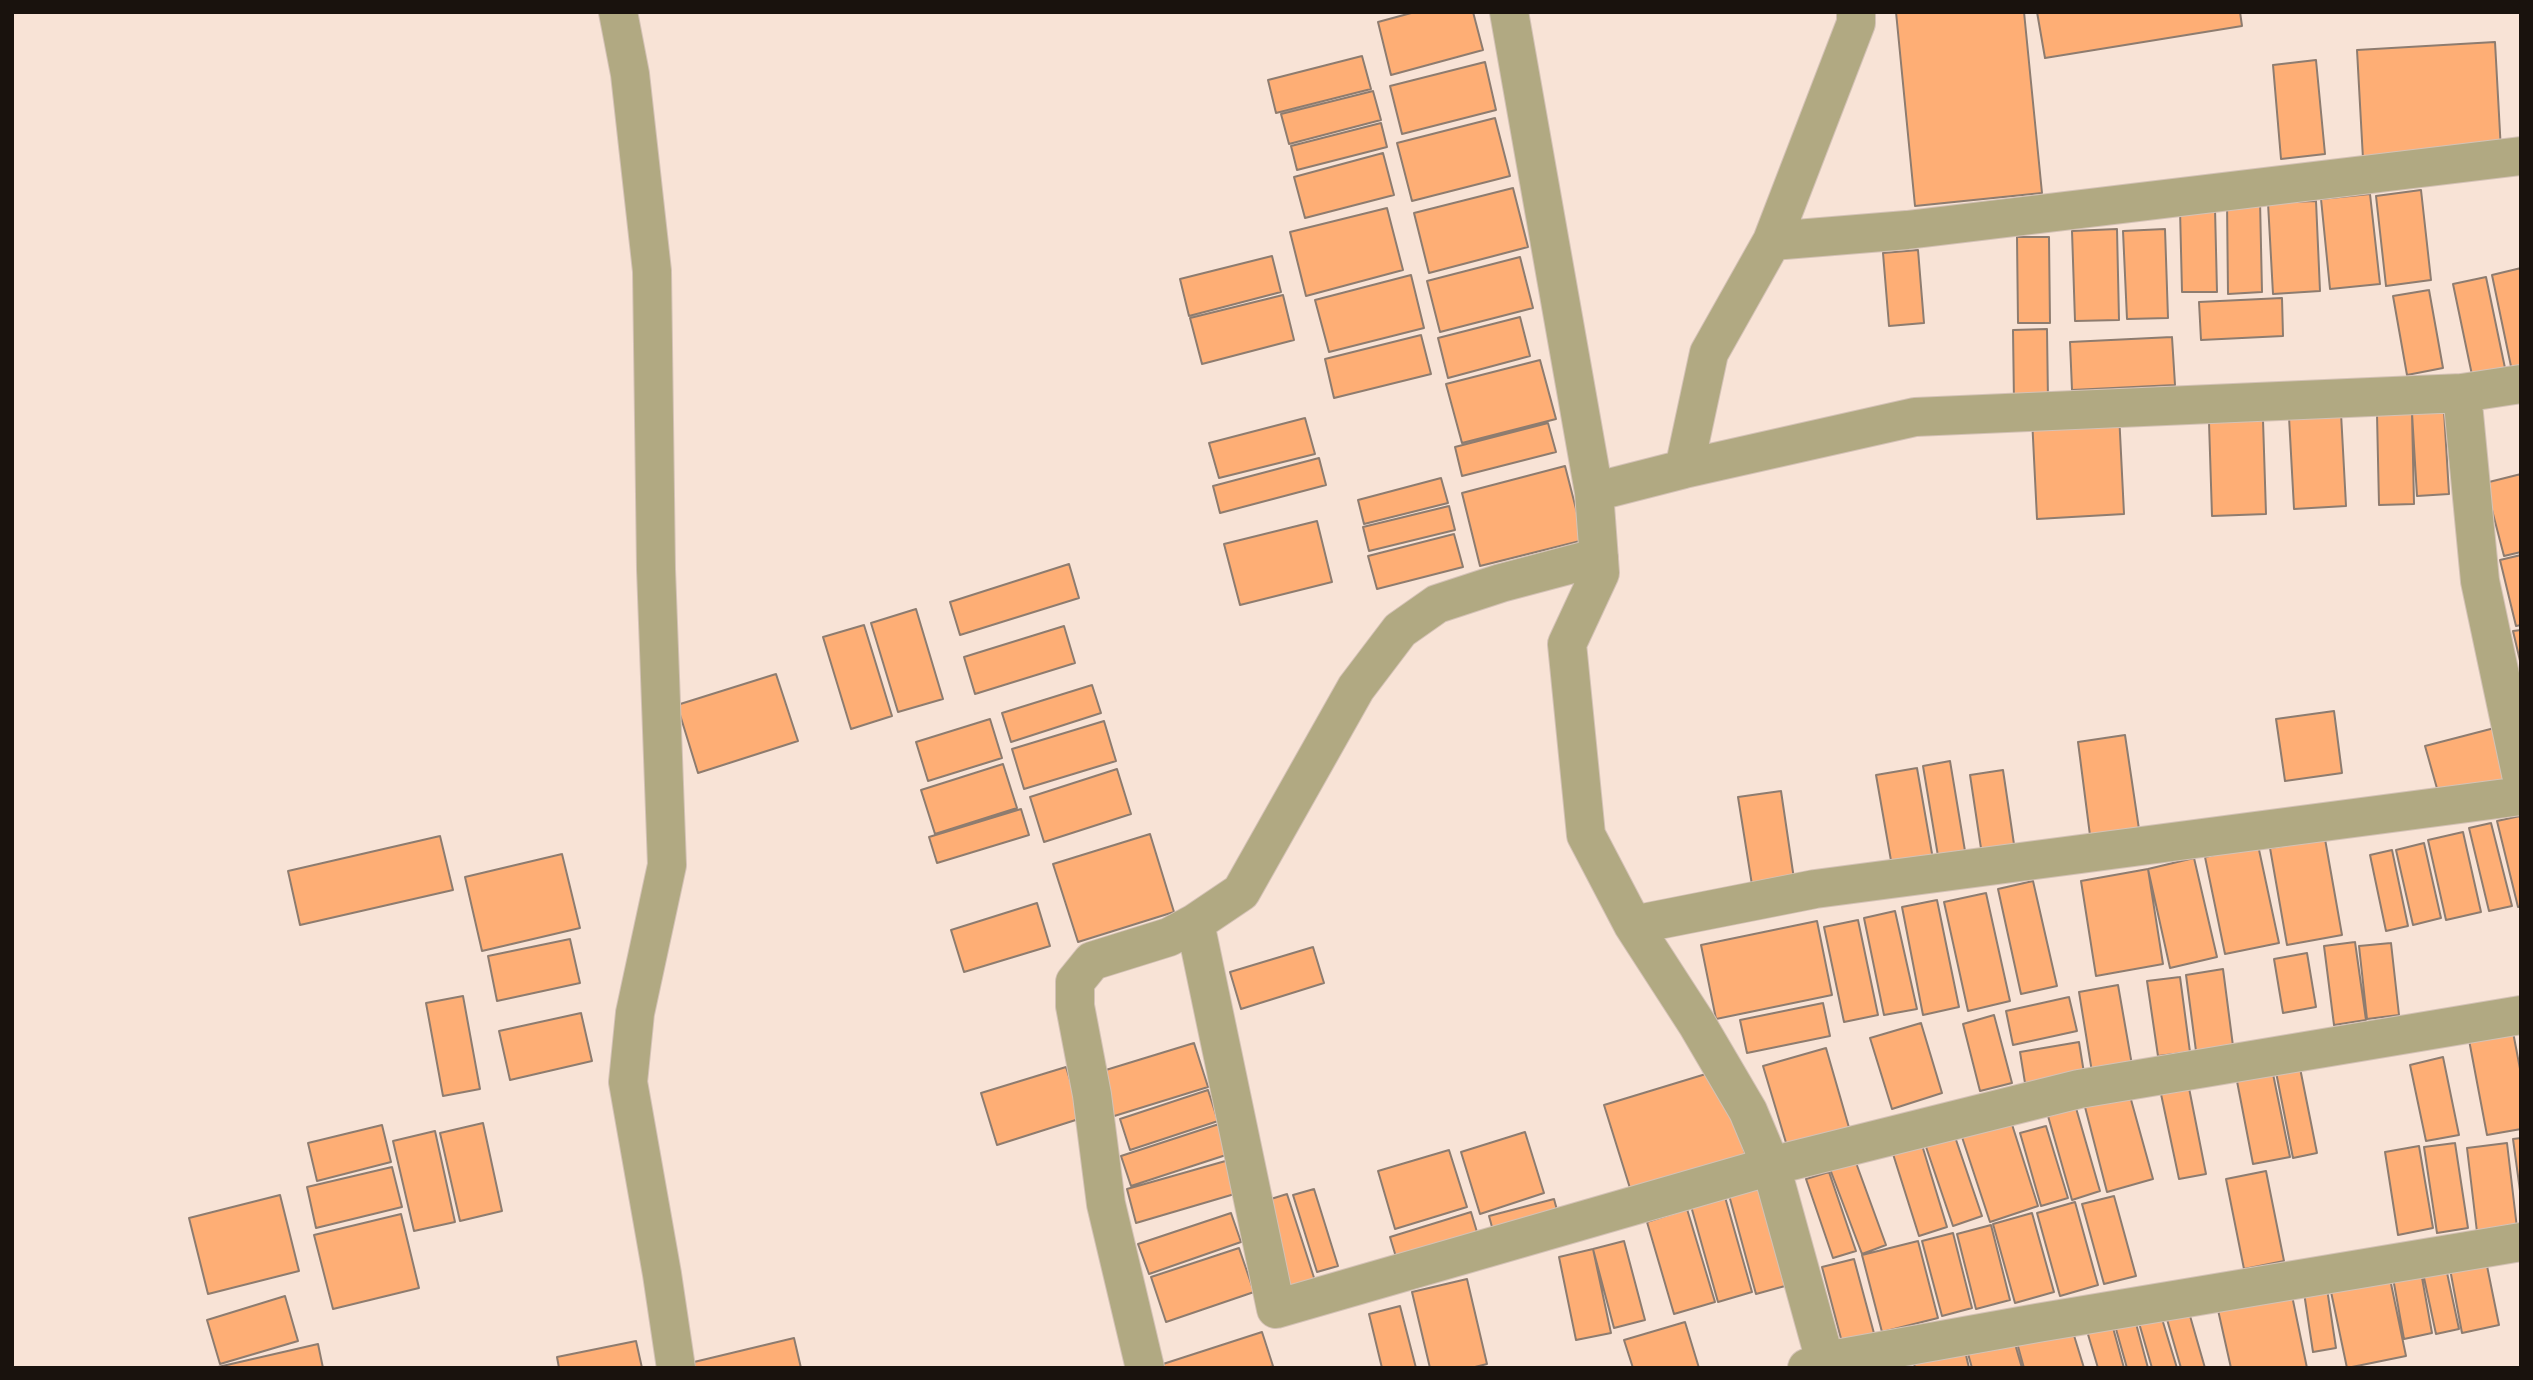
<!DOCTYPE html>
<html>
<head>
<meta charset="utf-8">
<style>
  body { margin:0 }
  #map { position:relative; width:2533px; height:1380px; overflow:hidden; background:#f8e3d6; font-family:"Noto Serif",serif }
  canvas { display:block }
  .frame { position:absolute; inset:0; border:14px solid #19120d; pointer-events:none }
</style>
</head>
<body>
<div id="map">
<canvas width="2533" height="1380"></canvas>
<div class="frame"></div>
</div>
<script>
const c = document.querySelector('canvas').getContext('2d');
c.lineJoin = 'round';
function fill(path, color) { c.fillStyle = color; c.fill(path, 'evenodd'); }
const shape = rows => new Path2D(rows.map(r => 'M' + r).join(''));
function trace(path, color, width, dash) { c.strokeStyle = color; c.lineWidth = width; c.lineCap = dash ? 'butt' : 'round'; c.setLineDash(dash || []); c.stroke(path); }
const building = shape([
  [1415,12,1473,12,1483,50,1391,75,1378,22,1415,12],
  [1896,12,2024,12,2042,193,1915,206,1896,12],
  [2037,12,2240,12,2242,26,2045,58,2037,12],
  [2495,42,2501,151,2363,159,2357,50,2495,42],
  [1362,56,1371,89,1276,113,1268,80,1362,56],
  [2316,60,2325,154,2281,159,2273,65,2316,60],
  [1485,62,1496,110,1402,134,1390,86,1485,62],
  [1373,91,1381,120,1289,144,1281,114,1373,91],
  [1495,118,1510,176,1412,201,1397,143,1495,118],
  [1381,123,1387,147,1297,170,1291,146,1381,123],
  [1383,153,1394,195,1305,218,1294,177,1383,153],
  [1513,188,1528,247,1429,273,1414,213,1513,188],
  [2421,190,2431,280,2386,286,2376,196,2421,190],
  [2370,194,2380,284,2330,289,2321,199,2370,194],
  [2260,200,2262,292,2228,294,2227,201,2260,200],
  [2316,201,2320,291,2273,294,2268,203,2316,201],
  [1387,208,1403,270,1306,296,1290,232,1387,208],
  [2215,208,2217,292,2182,292,2180,209,2215,208],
  [2117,229,2119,320,2075,321,2072,231,2117,229],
  [2165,229,2168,318,2127,319,2123,231,2165,229],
  [2017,237,2049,237,2050,323,2018,323,2017,237],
  [1918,250,1924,323,1889,326,1883,253,1918,250],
  [1272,256,1281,292,1189,316,1180,279,1272,256],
  [1520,257,1533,308,1440,332,1427,281,1520,257],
  [2521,268,2521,374,2513,376,2492,275,2521,268],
  [1411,275,1424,328,1329,352,1315,300,1411,275],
  [2486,277,2505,368,2472,375,2453,284,2486,277],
  [2429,290,2443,368,2407,375,2393,296,2429,290],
  [1283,295,1294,340,1202,364,1190,318,1283,295],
  [2282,298,2283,336,2201,340,2199,302,2282,298],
  [1520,317,1530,356,1448,378,1438,338,1520,317],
  [2047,329,2048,401,2014,403,2013,330,2047,329],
  [1421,335,1431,374,1334,398,1325,359,1421,335],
  [2172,337,2175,385,2072,390,2070,342,2172,337],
  [1540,360,1556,419,1462,443,1446,384,1540,360],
  [2444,411,2449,494,2417,496,2412,413,2444,411],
  [2119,413,2124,514,2037,519,2032,418,2119,413],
  [2341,413,2346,506,2294,509,2289,417,2341,413],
  [2412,413,2414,504,2379,505,2377,414,2412,413],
  [1305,418,1315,454,1219,478,1209,443,1305,418],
  [2263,420,2266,514,2212,516,2209,422,2263,420],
  [1548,423,1556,452,1462,476,1455,447,1548,423],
  [1319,458,1326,485,1220,513,1213,486,1319,458],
  [1565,466,1584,540,1480,566,1462,493,1565,466],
  [2521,474,2521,552,2504,556,2485,483,2521,474],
  [1441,478,1448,503,1364,524,1358,500,1441,478],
  [1449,506,1455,530,1369,551,1363,527,1449,506],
  [1317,521,1332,582,1240,605,1224,544,1317,521],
  [1454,534,1463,567,1377,589,1368,556,1454,534],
  [2521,555,2521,625,2516,626,2500,560,2521,555],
  [1069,564,1079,598,960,635,950,602,1069,564],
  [916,609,943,699,898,712,871,623,916,609],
  [864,625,892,716,851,729,823,637,864,625],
  [1064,626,1075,663,975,694,964,657,1064,626],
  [2521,630,2521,665,2513,631,2521,630],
  [776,674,798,741,698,773,677,705,776,674],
  [1092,685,1101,713,1011,742,1002,713,1092,685],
  [2334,711,2342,773,2285,781,2276,719,2334,711],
  [990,719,1002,758,928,781,916,742,990,719],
  [1104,721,1116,761,1024,789,1012,749,1104,721],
  [2506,725,2520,777,2440,799,2425,746,2506,725],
  [2125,735,2140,836,2091,843,2078,742,2125,735],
  [1950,761,1967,863,1940,868,1923,766,1950,761],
  [1003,764,1017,808,935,834,921,790,1003,764],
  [1917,768,1934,865,1893,872,1876,775,1917,768],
  [1117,769,1131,814,1044,842,1030,797,1117,769],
  [2003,770,2015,851,1982,855,1970,775,2003,770],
  [1781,791,1794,879,1752,885,1738,797,1781,791],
  [1021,809,1029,835,937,863,929,837,1021,809],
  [2520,816,2521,906,2518,907,2497,821,2520,816],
  [2491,823,2512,906,2489,911,2469,828,2491,823],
  [2463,832,2481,912,2446,920,2428,840,2463,832],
  [1150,834,1174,912,1078,942,1053,864,1150,834],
  [440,836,453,890,300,925,288,871,440,836],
  [2325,839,2342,935,2287,945,2270,848,2325,839],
  [2424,843,2441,918,2413,925,2396,850,2424,843],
  [2258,845,2279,943,2225,954,2205,857,2258,845],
  [2392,850,2408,926,2386,931,2370,855,2392,850],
  [562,854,580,928,482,951,465,877,562,854],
  [2194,858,2217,957,2170,968,2148,869,2194,858],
  [2148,869,2163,964,2096,976,2081,881,2148,869],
  [2033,881,2057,986,2021,994,1998,889,2033,881],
  [1986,893,2010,1001,1968,1011,1944,902,1986,893],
  [1937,900,1959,1007,1923,1015,1902,907,1937,900],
  [1037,903,1050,946,964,972,951,930,1037,903],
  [1895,911,1917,1009,1884,1015,1864,918,1895,911],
  [1858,920,1878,1015,1844,1022,1824,927,1858,920],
  [1817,921,1832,995,1716,1019,1701,945,1817,921],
  [570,939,580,983,497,1001,488,956,570,939],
  [2355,942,2366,1020,2334,1025,2324,946,2355,942],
  [2391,943,2399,1015,2367,1019,2359,946,2391,943],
  [1313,947,1324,983,1241,1009,1230,972,1313,947],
  [2307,953,2316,1007,2283,1013,2274,959,2307,953],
  [2223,969,2233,1046,2196,1051,2186,975,2223,969],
  [2180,977,2190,1052,2158,1056,2147,981,2180,977],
  [2118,985,2132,1065,2092,1072,2079,992,2118,985],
  [463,996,480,1089,443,1096,426,1003,463,996],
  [2069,997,2077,1031,2013,1045,2006,1011,2069,997],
  [1823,1003,1830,1036,1747,1053,1740,1020,1823,1003],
  [581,1013,592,1061,510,1080,499,1031,581,1013],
  [1994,1015,2012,1083,1980,1091,1963,1024,1994,1015],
  [1921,1023,1942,1093,1892,1109,1870,1038,1921,1023],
  [2513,1032,2521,1074,2521,1129,2487,1135,2469,1040,2513,1032],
  [2079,1042,2084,1073,2025,1083,2020,1052,2079,1042],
  [1194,1043,1208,1087,1111,1117,1096,1073,1194,1043],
  [1826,1048,1852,1138,1790,1156,1763,1066,1826,1048],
  [2443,1057,2459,1135,2426,1141,2410,1065,2443,1057],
  [2299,1063,2317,1153,2293,1158,2275,1067,2299,1063],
  [1066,1067,1082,1118,997,1145,981,1093,1066,1067],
  [2272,1069,2290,1157,2253,1164,2236,1076,2272,1069],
  [1719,1070,1749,1166,1634,1201,1604,1105,1719,1070],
  [2189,1088,2206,1174,2179,1179,2161,1094,2189,1088],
  [1208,1090,1218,1121,1130,1150,1120,1119,1208,1090],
  [2130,1096,2153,1179,2107,1192,2085,1107,2130,1096],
  [2076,1108,2100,1191,2072,1200,2048,1116,2076,1108],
  [2009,1115,2038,1206,1990,1222,1960,1131,2009,1115],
  [483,1123,502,1211,460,1221,440,1133,483,1123],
  [1219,1124,1229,1154,1131,1186,1121,1156,1219,1124],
  [382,1125,391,1162,317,1181,308,1143,382,1125],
  [2046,1126,2068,1198,2041,1206,2020,1133,2046,1126],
  [435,1131,455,1222,414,1231,393,1141,435,1131],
  [1953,1131,1982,1216,1953,1226,1924,1141,1953,1131],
  [1525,1132,1544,1193,1480,1214,1461,1152,1525,1132],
  [2521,1138,2521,1198,2513,1139,2521,1138],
  [2455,1143,2468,1228,2437,1233,2424,1147,2455,1143],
  [2507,1143,2517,1228,2477,1232,2467,1148,2507,1143],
  [1922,1145,1947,1227,1919,1236,1893,1154,1922,1145],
  [2419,1146,2433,1228,2398,1235,2385,1152,2419,1146],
  [1449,1150,1467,1207,1395,1229,1378,1171,1449,1150],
  [1229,1160,1238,1193,1136,1223,1127,1189,1229,1160],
  [1855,1160,1886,1245,1862,1254,1830,1169,1855,1160],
  [392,1167,402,1207,316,1228,307,1187,392,1167],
  [2266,1171,2284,1261,2244,1269,2226,1179,2266,1171],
  [1829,1172,1856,1251,1833,1258,1806,1179,1829,1172],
  [1760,1187,1785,1286,1756,1294,1729,1195,1760,1187],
  [1314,1189,1338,1266,1317,1272,1293,1195,1314,1189],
  [1287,1194,1317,1287,1287,1296,1258,1203,1287,1194],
  [280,1195,299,1271,208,1294,189,1218,280,1195],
  [2114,1196,2136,1276,2104,1284,2082,1204,2114,1196],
  [1725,1197,1752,1292,1718,1302,1691,1206,1725,1197],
  [1554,1199,1560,1221,1495,1238,1489,1216,1554,1199],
  [2075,1202,2098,1285,2060,1296,2037,1213,2075,1202],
  [1687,1209,1715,1302,1674,1314,1647,1222,1687,1209],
  [1471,1212,1480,1242,1399,1267,1390,1237,1471,1212],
  [1231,1213,1241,1242,1149,1274,1138,1244,1231,1213],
  [2032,1213,2054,1292,2015,1303,1993,1224,2032,1213],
  [401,1214,419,1288,333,1309,314,1235,401,1214],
  [1991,1225,2010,1300,1976,1309,1957,1234,1991,1225],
  [1953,1233,1972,1308,1942,1316,1922,1241,1953,1233],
  [1624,1241,1645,1320,1614,1328,1593,1249,1624,1241],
  [1918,1241,1938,1318,1882,1332,1862,1255,1918,1241],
  [1239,1248,1254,1292,1166,1322,1151,1277,1239,1248],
  [1593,1249,1611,1333,1576,1340,1559,1257,1593,1249],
  [1854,1259,1875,1337,1843,1346,1822,1267,1854,1259],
  [2486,1261,2499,1325,2462,1333,2450,1269,2486,1261],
  [2446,1268,2459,1329,2436,1334,2423,1273,2446,1268],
  [2421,1272,2432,1333,2404,1339,2393,1278,2421,1272],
  [2389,1274,2406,1356,2347,1368,2330,1287,2389,1274],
  [1467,1279,1487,1364,1471,1368,1430,1368,1412,1292,1467,1279],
  [2326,1282,2336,1348,2313,1352,2303,1286,2326,1282],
  [2290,1286,2307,1368,2231,1368,2216,1301,2290,1286],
  [285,1296,298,1341,220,1364,207,1320,285,1296],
  [2186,1302,2205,1368,2181,1368,2164,1309,2186,1302],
  [1400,1306,1416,1368,1382,1368,1369,1314,1400,1306],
  [2159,1309,2177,1368,2152,1368,2137,1316,2159,1309],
  [2068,1316,2084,1368,2024,1368,2014,1332,2068,1316],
  [2134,1316,2148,1368,2127,1368,2114,1322,2134,1316],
  [1685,1322,1699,1368,1633,1368,1624,1340,1685,1322],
  [2112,1324,2124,1368,2098,1368,2087,1331,2112,1324],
  [2011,1330,2022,1368,1972,1368,1965,1343,2011,1330],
  [1262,1332,1273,1366,1267,1368,1164,1368,1163,1364,1262,1332],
  [794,1338,801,1368,695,1368,694,1362,794,1338],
  [1962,1338,1969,1368,1915,1368,1911,1351,1962,1338],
  [636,1341,642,1368,559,1368,557,1357,636,1341],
  [318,1344,323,1368,218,1368,218,1367,318,1344]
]);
fill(building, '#feae75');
trace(building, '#8e7c6f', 2);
const street = shape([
  [618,12,630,74,652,271,656,569,667,865,635,1013,628,1082,662,1274,676,1368],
  [1509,12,1594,492,1600,573,1567,644,1586,835,1633,925,1697,1024,1748,1111,1771,1166,1827,1368],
  [1772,241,1907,230,2521,156],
  [2462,393,2480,581,2521,774],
  [1684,469,1709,353,1772,241,1856,23,1856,12],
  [1594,492,1684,469,1915,417,2462,393,2521,384],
  [1195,923,1276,1309,1771,1166,2079,1089,2521,1015],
  [1633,925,1815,889,2521,796],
  [1145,1368,1106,1204,1092,1095,1075,1006,1075,982,1092,961,1169,937,1195,923,1241,892,1356,688,1400,630,1437,604,1501,583,1599,557],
  [1807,1368,1825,1361,2037,1323,2521,1242]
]);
trace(street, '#d4c2b6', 40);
trace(street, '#b1a982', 38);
</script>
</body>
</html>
